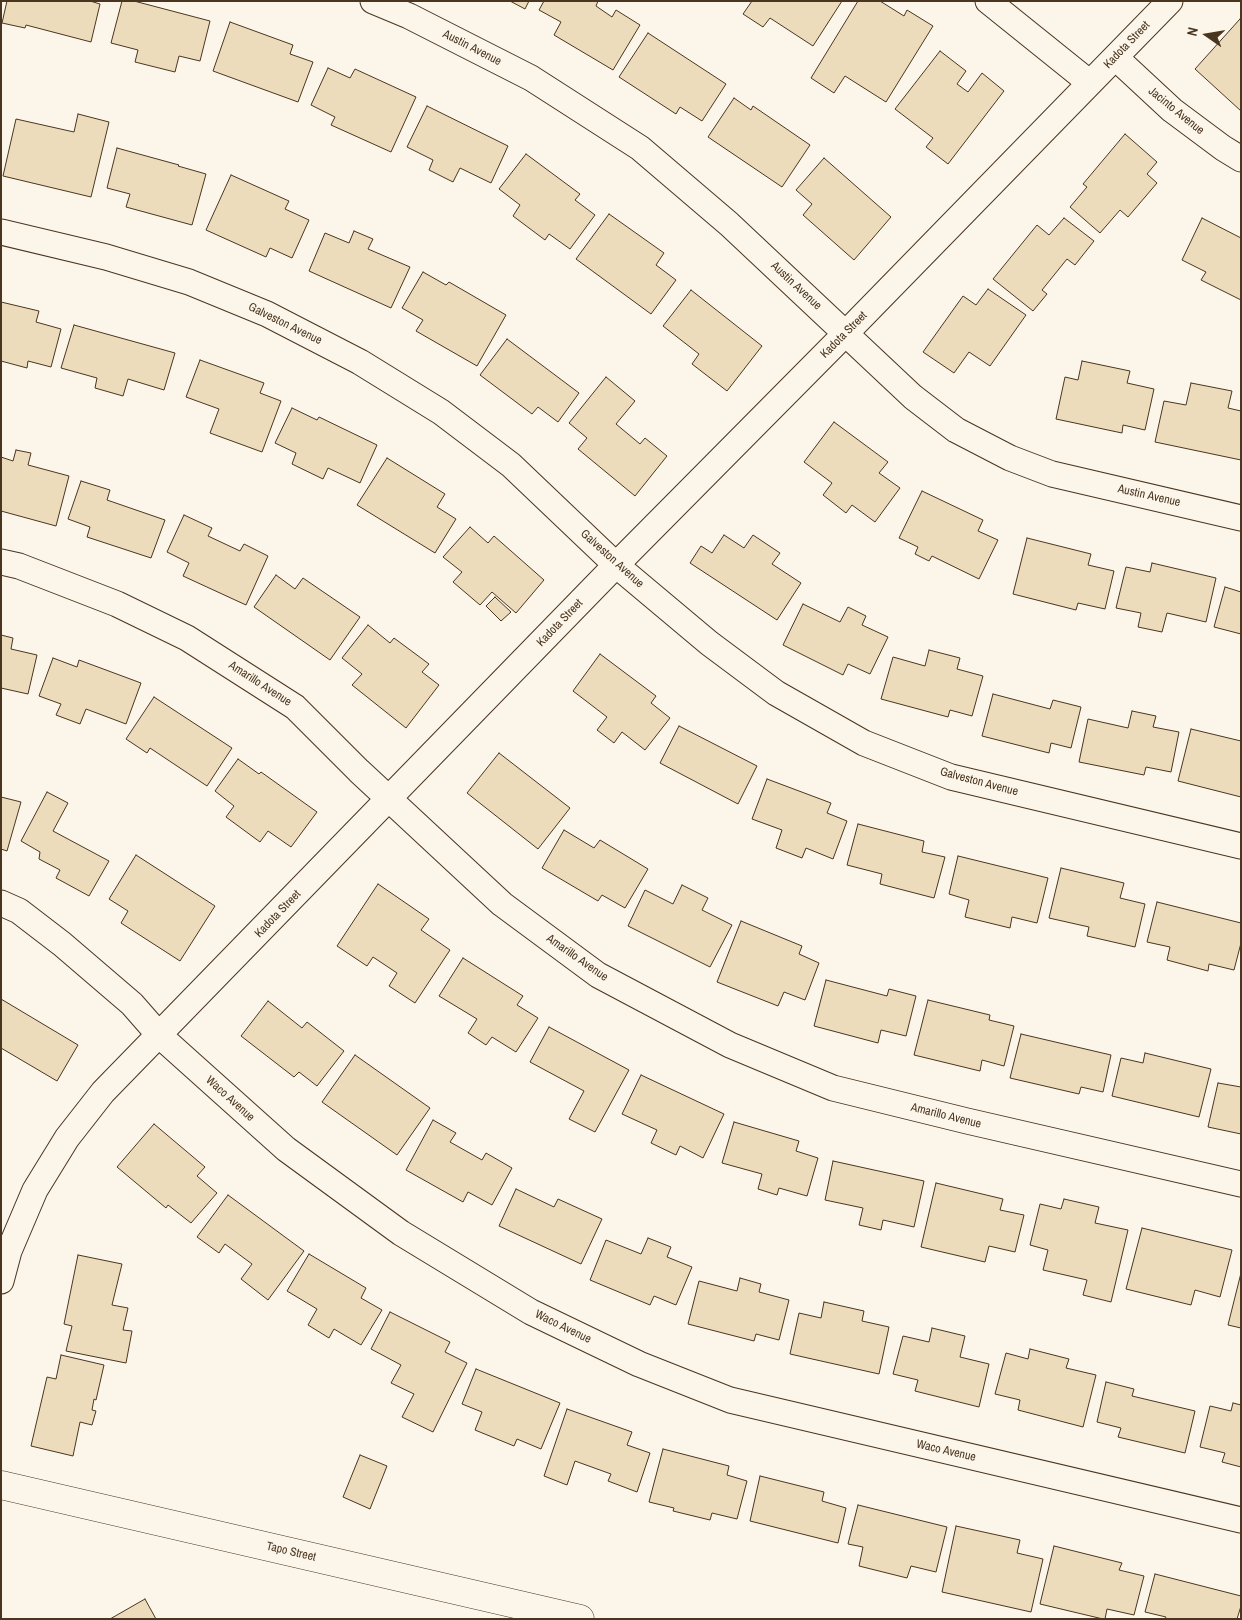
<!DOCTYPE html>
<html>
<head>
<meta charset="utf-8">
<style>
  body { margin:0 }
  #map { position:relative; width:1242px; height:1620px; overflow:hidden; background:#fbf6e9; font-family:"Archivo Narrow",sans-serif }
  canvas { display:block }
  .frame { position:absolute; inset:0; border:2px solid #4a3520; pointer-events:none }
  .north { position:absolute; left:1182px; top:10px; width:50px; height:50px; -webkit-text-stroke:4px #fbf6e9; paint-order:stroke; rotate:283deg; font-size:14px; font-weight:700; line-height:20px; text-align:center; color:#4a3520 }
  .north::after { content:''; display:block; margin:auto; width:18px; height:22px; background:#4a3520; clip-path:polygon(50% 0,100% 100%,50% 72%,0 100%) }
</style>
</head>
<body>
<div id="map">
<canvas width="1242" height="1620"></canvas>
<div class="frame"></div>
<div class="north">N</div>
</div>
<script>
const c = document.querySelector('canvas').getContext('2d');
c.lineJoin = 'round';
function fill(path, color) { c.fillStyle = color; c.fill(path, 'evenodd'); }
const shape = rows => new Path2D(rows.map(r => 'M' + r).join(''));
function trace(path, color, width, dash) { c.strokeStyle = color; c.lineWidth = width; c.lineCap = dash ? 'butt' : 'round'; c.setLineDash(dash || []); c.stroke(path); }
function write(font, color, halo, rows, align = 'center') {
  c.font = font + ' "Archivo Narrow",sans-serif'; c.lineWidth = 4; c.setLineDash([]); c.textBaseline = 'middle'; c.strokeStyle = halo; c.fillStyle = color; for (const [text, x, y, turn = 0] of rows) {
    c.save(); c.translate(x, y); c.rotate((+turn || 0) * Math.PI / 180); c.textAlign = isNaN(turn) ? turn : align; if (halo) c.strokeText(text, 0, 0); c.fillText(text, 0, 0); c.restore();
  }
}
const building = shape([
  [7,1,90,1,100,4,91,42,26,25,25,28,2,23,7,1],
  [122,1,134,1,210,21,200,61,179,56,175,72,135,62,138,50,111,43,122,1],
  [510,1,529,1,525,9,510,1],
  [544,1,598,1,596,6,612,17,616,10,640,25,613,70,554,35,561,22,539,10,544,1],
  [752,1,842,1,813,46,770,18,763,27,743,14,752,1],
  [858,1,880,1,904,16,907,10,933,26,886,102,845,76,834,93,811,78,858,1],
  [1240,19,1241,19,1241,111,1195,69,1240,19],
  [230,22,293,45,290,54,313,62,298,102,213,71,230,22],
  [648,33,726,84,702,121,680,107,676,114,619,77,648,33],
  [940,51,966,71,957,84,968,92,982,73,1004,91,948,164,926,147,933,138,895,109,940,51],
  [328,68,350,78,355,69,416,97,391,152,331,125,335,117,311,105,328,68],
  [734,98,751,110,753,106,810,145,782,187,708,137,734,98],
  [427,106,508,146,491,183,460,168,453,182,429,170,433,160,407,147,427,106],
  [78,114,109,122,91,197,3,176,16,119,74,132,78,114],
  [1125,134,1157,162,1147,174,1157,183,1128,217,1120,210,1100,233,1070,207,1087,187,1083,184,1125,134],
  [117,148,179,165,178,166,206,174,192,225,126,207,130,194,107,188,117,148],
  [526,154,580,194,575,200,595,215,570,249,549,234,545,240,513,216,520,205,499,189,526,154],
  [824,158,891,217,854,260,803,215,812,204,796,190,824,158],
  [231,175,289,201,285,209,309,220,292,258,270,248,266,257,206,230,231,175],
  [609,214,664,253,656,265,676,280,651,314,576,259,609,214],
  [1064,218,1094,241,1075,265,1067,259,1042,290,1047,294,1033,311,993,279,1037,225,1049,235,1064,218],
  [1202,218,1241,238,1241,300,1201,280,1206,272,1182,260,1202,218],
  [354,231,373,239,368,249,410,267,391,308,309,271,325,233,349,243,354,231],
  [423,272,446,285,449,282,506,315,477,366,416,331,423,320,402,308,423,272],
  [988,289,1026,315,990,366,969,352,954,373,923,352,963,296,976,305,988,289],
  [691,290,762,346,727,391,692,364,699,354,663,326,691,290],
  [1,302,39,311,36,322,61,329,51,367,28,361,27,368,1,361,1,302],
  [74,325,175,353,164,390,128,379,123,396,95,388,97,378,61,368,74,325],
  [507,339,579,393,558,422,538,407,532,414,480,375,507,339],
  [200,360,264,383,260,393,281,401,262,452,210,433,219,409,186,397,200,360],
  [1082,361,1130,371,1127,383,1154,389,1145,430,1123,425,1122,433,1056,419,1065,377,1078,380,1082,361],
  [606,377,635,401,616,424,640,444,645,438,667,456,635,496,578,449,587,438,569,423,606,377],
  [1191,383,1232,391,1228,408,1241,411,1241,460,1155,442,1164,401,1186,405,1191,383],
  [292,408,317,420,319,417,377,445,360,483,328,468,323,479,292,464,296,453,275,443,292,408],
  [834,422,888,462,879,473,900,488,875,522,852,505,846,513,823,495,832,483,804,462,834,422],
  [16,450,31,453,28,465,69,476,56,526,1,511,1,457,13,461,16,450],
  [387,458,445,494,437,507,456,519,435,553,357,505,387,458],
  [81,481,110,490,107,500,165,520,151,558,87,537,90,527,68,519,81,481],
  [922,491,983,520,978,531,998,540,979,579,932,556,929,561,915,554,918,547,899,538,922,491],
  [184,515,212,528,208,536,240,551,244,544,268,556,246,605,183,576,189,563,167,552,184,515],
  [470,527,488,543,494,536,544,580,516,613,492,592,480,605,453,582,462,572,443,557,470,527],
  [724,535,744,548,753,535,780,553,772,564,801,583,777,620,690,563,701,546,712,553,724,535],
  [1027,538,1091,554,1088,565,1114,571,1105,609,1078,603,1076,610,1013,594,1027,538],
  [1152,563,1216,578,1206,622,1167,613,1162,632,1138,627,1141,613,1116,608,1126,567,1150,572,1152,563],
  [276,575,295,589,303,578,360,617,330,660,254,607,276,575],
  [1225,587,1241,592,1241,634,1214,627,1225,587],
  [495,597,511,612,501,621,486,606,495,597],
  [803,604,840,622,848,607,866,616,862,625,888,637,870,674,848,664,843,675,783,645,803,604],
  [368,625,390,643,394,638,429,664,422,672,439,685,406,728,352,685,362,674,342,658,368,625],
  [1,635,13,638,11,649,37,655,28,694,1,688,1,635],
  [929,650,960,658,957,669,983,676,972,716,950,710,948,717,881,699,893,657,925,666,929,650],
  [600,654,656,696,651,703,670,718,645,750,622,732,614,743,597,730,607,717,573,691,600,654],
  [53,658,77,667,79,660,141,683,126,724,86,709,80,724,56,715,61,704,39,696,53,658],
  [993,694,1050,709,1053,700,1081,707,1071,748,1051,743,1049,753,982,736,993,694],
  [154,697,232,748,207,786,150,748,147,753,126,739,154,697],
  [1132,711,1156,716,1153,727,1179,732,1171,772,1146,767,1144,775,1079,762,1088,719,1128,728,1132,711],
  [679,726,757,766,738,804,660,763,679,726],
  [1191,729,1241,741,1241,797,1178,781,1191,729],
  [499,753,570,808,538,849,467,793,499,753],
  [238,759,259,774,261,772,317,812,291,847,268,831,260,842,226,817,234,806,215,791,238,759],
  [767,779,831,803,827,813,847,821,833,859,806,848,802,858,776,848,782,830,752,819,767,779],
  [47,792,68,803,53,831,109,861,89,896,56,878,60,870,39,859,40,852,21,841,47,792],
  [1,797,21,802,7,851,1,849,1,797],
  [858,824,924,841,922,852,945,857,934,898,880,884,882,874,847,865,858,824],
  [564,830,594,848,600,840,648,869,625,908,602,895,598,901,542,868,564,830],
  [136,855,215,906,180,961,121,923,128,911,109,899,136,855],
  [958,856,1048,878,1037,923,1012,917,1010,928,965,917,969,900,949,894,958,856],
  [1061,868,1124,883,1120,898,1145,904,1135,947,1087,936,1089,927,1049,918,1061,868],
  [378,884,429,919,421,930,450,950,415,1003,389,986,397,973,373,957,367,966,337,946,378,884],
  [682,885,708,898,702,910,732,925,710,967,628,926,645,890,673,904,682,885],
  [1157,902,1241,923,1241,943,1234,970,1209,964,1208,971,1167,960,1170,947,1147,942,1157,902],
  [741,921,802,946,799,954,819,963,805,1000,784,992,778,1006,717,982,741,921],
  [463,958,523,996,517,1005,538,1018,516,1052,492,1037,486,1045,468,1033,477,1019,439,996,463,958],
  [826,980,887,996,889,989,916,996,906,1036,881,1030,878,1043,814,1026,826,980],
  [1,999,78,1045,57,1081,1,1048,1,999],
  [928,1000,990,1015,989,1020,1014,1026,1004,1066,982,1060,980,1071,914,1055,928,1000],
  [268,1001,302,1028,307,1022,344,1051,317,1086,299,1072,294,1077,241,1036,268,1001],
  [549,1027,629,1070,595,1132,569,1119,584,1091,530,1062,549,1027],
  [1021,1034,1111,1055,1103,1092,1081,1087,1079,1094,1010,1078,1021,1034],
  [1145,1053,1211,1069,1199,1117,1112,1096,1121,1058,1143,1063,1145,1053],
  [355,1055,430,1108,397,1155,322,1102,355,1055],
  [641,1075,724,1114,703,1158,680,1146,676,1155,651,1143,657,1130,622,1114,641,1075],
  [1218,1083,1241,1087,1241,1134,1208,1127,1218,1083],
  [433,1120,456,1133,450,1142,482,1160,486,1153,512,1168,492,1205,468,1192,463,1202,406,1170,433,1120],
  [734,1122,799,1141,796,1151,818,1158,807,1196,779,1188,777,1195,758,1189,762,1174,722,1163,734,1122],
  [154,1124,205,1167,197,1176,217,1193,191,1223,168,1205,166,1208,117,1167,154,1124],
  [833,1161,924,1181,914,1227,883,1220,881,1230,859,1225,863,1208,825,1200,833,1161],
  [936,1183,1003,1199,1000,1210,1024,1215,1015,1252,989,1246,985,1262,921,1247,936,1183],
  [516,1189,554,1207,558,1199,602,1219,581,1264,499,1226,516,1189],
  [228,1195,304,1251,268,1300,241,1279,252,1264,225,1244,219,1253,197,1237,228,1195],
  [1064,1199,1099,1207,1095,1223,1128,1230,1111,1302,1083,1295,1087,1280,1043,1270,1048,1250,1030,1245,1040,1204,1061,1209,1064,1199],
  [1142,1228,1232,1250,1220,1297,1195,1290,1191,1305,1126,1289,1142,1228],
  [648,1238,671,1247,667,1257,692,1267,676,1305,654,1296,650,1305,590,1280,606,1240,641,1254,648,1238],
  [309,1254,366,1288,361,1298,382,1310,361,1345,334,1329,329,1338,308,1325,317,1309,287,1291,309,1254],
  [78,1255,122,1264,112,1305,128,1308,123,1330,132,1331,126,1363,66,1351,72,1326,64,1324,78,1255],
  [1241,1273,1241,1328,1228,1325,1241,1273],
  [740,1278,761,1284,759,1292,789,1300,779,1340,756,1334,754,1341,688,1324,699,1281,737,1291,740,1278],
  [824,1302,864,1311,862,1321,889,1327,879,1374,790,1354,799,1313,821,1318,824,1302],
  [390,1312,450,1342,445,1352,467,1363,433,1432,402,1417,414,1394,391,1383,401,1365,371,1349,390,1312],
  [932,1328,965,1336,960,1357,989,1364,979,1407,915,1391,918,1380,893,1374,903,1336,929,1342,932,1328],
  [1030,1349,1069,1359,1066,1368,1096,1375,1083,1427,1018,1410,1020,1400,995,1394,1006,1353,1028,1359,1030,1349],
  [61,1355,104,1365,96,1400,94,1399,92,1410,96,1411,92,1425,80,1422,73,1456,31,1446,47,1377,56,1379,61,1355],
  [476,1369,560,1403,541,1449,517,1439,514,1446,475,1430,482,1412,462,1404,476,1369],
  [1106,1382,1134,1389,1132,1396,1195,1411,1185,1453,1118,1437,1121,1428,1097,1422,1106,1382],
  [1233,1403,1241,1405,1241,1467,1222,1462,1225,1453,1200,1447,1210,1406,1231,1411,1233,1403],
  [567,1409,632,1432,627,1445,650,1453,637,1492,608,1481,611,1474,575,1461,567,1485,544,1476,567,1409],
  [663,1449,729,1466,727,1475,747,1481,737,1519,712,1513,710,1520,673,1511,674,1508,649,1502,663,1449],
  [360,1455,387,1466,370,1509,343,1497,360,1455],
  [760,1476,824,1492,822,1501,846,1508,838,1543,750,1521,760,1476],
  [858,1505,947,1527,936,1572,911,1566,907,1578,859,1566,863,1547,848,1544,858,1505],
  [956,1526,1020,1540,1017,1553,1043,1559,1031,1612,942,1592,956,1526],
  [1054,1546,1122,1563,1119,1570,1144,1576,1134,1615,1107,1609,1105,1619,1103,1619,1040,1604,1054,1546],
  [1155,1574,1241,1596,1241,1606,1237,1619,1165,1619,1166,1617,1145,1612,1155,1574],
  [145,1599,156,1619,110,1619,145,1599]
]);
fill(building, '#ecdcbc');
trace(building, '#4a3520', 1);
const street = shape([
  [373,1,409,16,531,78,640,148,729,224,913,397,956,430,1010,458,1052,474,1241,518],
  [988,1,1090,83],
  [1116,58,1172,110,1223,148,1241,159],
  [1,232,106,257,189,282,267,314,360,362,441,412,511,465,616,565,709,643,776,693,864,743,951,777,1241,846],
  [1,562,19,566,117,604,187,638,295,707,359,771,502,904,598,975,730,1045,833,1088,967,1121,1241,1184],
  [1,903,19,911,62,944,132,1004,160,1036,286,1149,401,1233,531,1312,639,1364,730,1400,1241,1520],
  [1,1281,9,1251,35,1190,67,1138,103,1092,616,565,846,333,1170,1]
]);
const secondary = shape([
  [1,1485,580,1619]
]);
trace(street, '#4a3520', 27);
trace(secondary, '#4a3520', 29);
trace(street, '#fbf6e9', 25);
trace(secondary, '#fbf6e9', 28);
write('12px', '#4a3520', '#fbf6e9', [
  ["Kadota Street",1127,45,-46],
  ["Austin Avenue",472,48,27],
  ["Jacinto Avenue",1176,111,39],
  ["Austin Avenue",796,286,43],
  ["Galveston Avenue",285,324,26],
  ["Kadota Street",844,335,-45],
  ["Austin Avenue",1149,496,13],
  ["Galveston Avenue",612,559,42],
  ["Kadota Street",560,623,-46],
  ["Amarillo Avenue",260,684,33],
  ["Galveston Avenue",979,782,15],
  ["Kadota Street",278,914,-46],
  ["Amarillo Avenue",577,958,35],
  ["Waco Avenue",230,1099,42],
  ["Amarillo Avenue",946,1116,14],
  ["Waco Avenue",563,1327,26],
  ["Waco Avenue",946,1451,13],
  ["Tapo Street",291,1552,13]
]);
</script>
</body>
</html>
